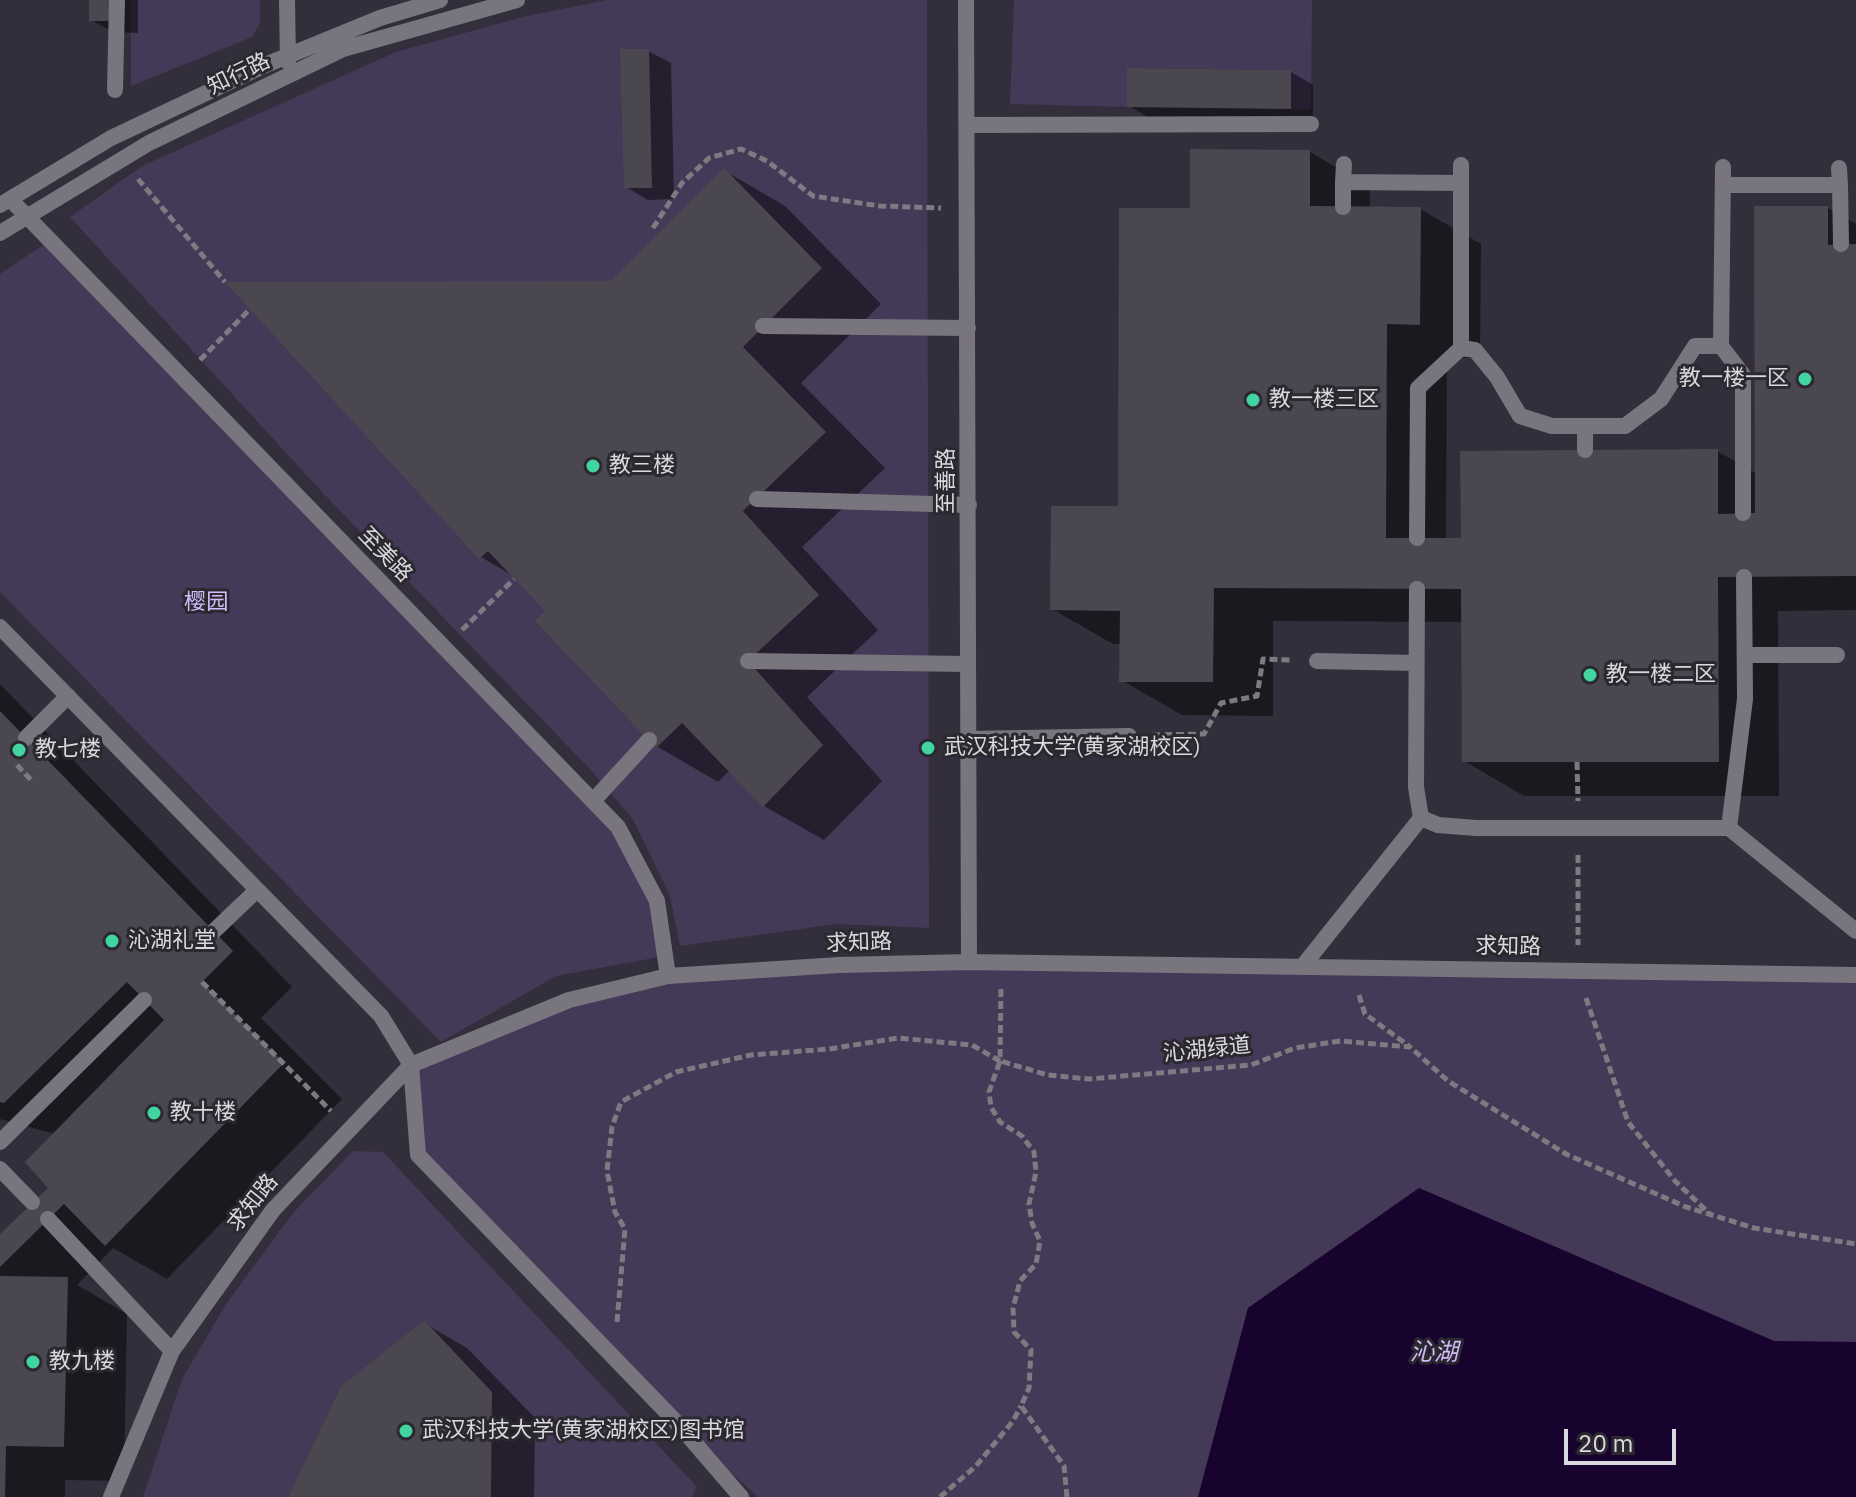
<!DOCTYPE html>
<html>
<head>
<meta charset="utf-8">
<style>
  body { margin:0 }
  #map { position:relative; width:1856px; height:1497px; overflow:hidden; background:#2b2830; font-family:"IBM Plex Sans",sans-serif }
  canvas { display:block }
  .scale { position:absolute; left:1564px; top:1429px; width:112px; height:36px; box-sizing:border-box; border:4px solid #d9d8dd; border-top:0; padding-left:10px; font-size:24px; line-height:28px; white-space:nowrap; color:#d9d8dd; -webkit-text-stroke:6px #2b2830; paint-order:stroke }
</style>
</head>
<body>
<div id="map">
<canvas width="1856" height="1497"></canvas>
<div class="scale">20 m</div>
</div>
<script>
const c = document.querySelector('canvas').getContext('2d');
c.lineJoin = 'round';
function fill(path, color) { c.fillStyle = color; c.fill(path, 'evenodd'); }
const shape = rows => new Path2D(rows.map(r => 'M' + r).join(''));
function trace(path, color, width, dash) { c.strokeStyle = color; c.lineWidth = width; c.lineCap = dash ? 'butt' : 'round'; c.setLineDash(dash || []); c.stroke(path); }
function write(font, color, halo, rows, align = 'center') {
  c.font = font + ' "IBM Plex Sans","Noto Sans SC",sans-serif'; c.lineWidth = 6; c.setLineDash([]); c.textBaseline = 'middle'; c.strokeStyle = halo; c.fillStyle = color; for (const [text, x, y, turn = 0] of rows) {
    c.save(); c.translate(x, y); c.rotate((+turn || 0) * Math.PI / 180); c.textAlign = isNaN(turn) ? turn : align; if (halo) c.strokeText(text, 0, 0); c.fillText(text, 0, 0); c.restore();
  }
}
fill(shape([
  [0,0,1856,0,1856,1497,0,1497]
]), '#332e3c');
fill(shape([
  [131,0,260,0,260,23,252,37,131,86],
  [607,0,927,0,929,928,836,924,680,946,670,896,633,819,589,768,321,491,70,217,142,166,396,52,522,17],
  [1014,0,1312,0,1311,110,1291,109,1291,70,1128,68,1127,107,1010,104],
  [49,241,618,827,657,901,665,956,556,976,441,1042,0,592,0,274],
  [969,962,1856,975,1856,1342,1774,1341,1419,1188,1248,1308,1198,1497,758,1497,679,1425,418,1155,411,1065,501,1026,668,976],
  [353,1151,383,1152,697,1487,692,1497,491,1497,492,1392,424,1320,341,1386,288,1497,143,1497,182,1379,226,1304,293,1213]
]), '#443956');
fill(shape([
  [1419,1188,1774,1341,1856,1342,1856,1497,1198,1497,1248,1308]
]), '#18032f');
fill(shape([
  [91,0,138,0,138,33,113,32,91,20],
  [648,51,671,63,674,199,648,200,626,187],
  [1291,72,1313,85,1313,121,1151,119,1129,106],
  [1310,152,1370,187,1370,209,1420,209,1481,244,1480,358,1447,358,1446,540,1463,540,1717,451,1757,474,1828,208,1856,224,1856,610,1778,611,1779,796,1524,796,1464,761,1463,622,1273,621,1273,716,1182,715,1121,680,1122,644,1113,644,1052,609,1120,508,1192,210],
  [725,171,785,206,881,304,801,383,885,468,802,547,878,630,807,697,882,781,824,840,764,806,730,770,718,782,658,747,538,621,548,611,515,577,481,557,612,283],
  [0,684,292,987,261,1018,342,1099,167,1279,113,1248,77,1285,127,1314,124,1481,65,1480,65,1497,0,1497,0,1238,50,1188,55,1134,0,1119],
  [424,1323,467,1348,535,1418,534,1497,290,1497]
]), '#0007');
fill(shape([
  [89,0,117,0,117,21,89,21],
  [620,49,649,49,652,188,624,188],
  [1127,68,1291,70,1291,109,1127,107],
  [1190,149,1310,150,1310,206,1421,207,1420,325,1387,324,1386,538,1461,538,1460,451,1718,449,1718,514,1755,513,1754,206,1828,206,1828,245,1856,244,1856,576,1718,577,1719,762,1462,762,1461,589,1214,588,1213,682,1119,682,1120,611,1050,610,1051,506,1118,506,1119,208,1190,208],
  [724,168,822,268,743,347,826,432,743,511,819,595,748,661,823,745,763,807,682,723,656,748,535,621,545,611,488,551,479,559,225,282,611,281],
  [0,711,233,951,202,982,284,1063,105,1246,64,1204,0,1267,0,1234,48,1188,25,1162,164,1020,127,982,4,1103,0,1102],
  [0,1276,68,1277,64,1447,6,1446,5,1497,0,1497],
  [424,1320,492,1392,491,1497,288,1497,341,1386]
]), '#4a4750');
trace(shape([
  [138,179,225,282],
  [653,228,682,183,709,158,741,149,767,161,813,196,880,206,941,208],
  [200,360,250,309],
  [462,630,514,579],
  [1152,735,1204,734,1221,703,1257,696,1263,659,1292,660],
  [1577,762,1578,801],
  [17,765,31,780],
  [1578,855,1578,945],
  [202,982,331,1111],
  [1359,995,1365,1014,1409,1046],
  [1586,998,1628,1122,1675,1181,1710,1214],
  [617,1322,625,1229,615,1212,607,1171,612,1127,621,1102,676,1072,751,1055,829,1049,898,1038,972,1045,1000,1061,1001,987],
  [940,1497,976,1466,1013,1421,1021,1406],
  [1067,1497,1064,1466,1021,1406,1029,1388,1031,1350,1014,1332,1013,1308,1020,1281,1036,1264,1040,1241,1032,1223,1029,1204,1036,1172,1034,1152,1022,1136,1000,1122,991,1107,989,1092,1000,1061,1048,1075,1089,1079,1251,1065,1295,1048,1340,1041,1410,1047,1448,1081,1566,1154,1686,1207,1754,1228,1856,1244]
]), '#7d7b82', 5, [8, 4]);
trace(shape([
  [287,0,288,62],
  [966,0,969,962],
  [115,90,117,0],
  [969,125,1311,124],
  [1344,164,1343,182,1461,183],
  [1723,167,1721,346,1743,375,1743,513],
  [1839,168,1840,185],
  [1343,182,1343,207],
  [1723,185,1840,185,1841,244],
  [10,199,618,827,657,901,668,976],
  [0,205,111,138,263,66,380,18,440,0],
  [0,233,149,143,343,49,517,0],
  [763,326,968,328],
  [1461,348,1475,350,1497,377,1520,416,1552,426,1625,426,1661,399,1695,346,1721,346],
  [1585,426,1585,450],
  [757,499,969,505],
  [1417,538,1418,388,1461,348,1461,165],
  [1417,589,1416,787,1421,818,1438,825,1476,828,1729,828,1856,931],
  [0,627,381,1016,411,1065,418,1155,679,1425,741,1497],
  [1745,655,1837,655],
  [748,661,968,664],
  [1317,661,1416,663],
  [26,738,68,696],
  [969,739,1129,736],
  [593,801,649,740],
  [1729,828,1745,699,1744,577],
  [214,931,257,890],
  [1302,967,1421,818],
  [0,1142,144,1000],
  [0,1169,32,1202],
  [48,1219,172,1351],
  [111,1497,172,1351,273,1210,411,1065,569,1000,668,976,839,965,969,962,1856,975]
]), '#78757f', 16);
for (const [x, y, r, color] of [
  [1805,379,8,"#41d4a1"],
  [1253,400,8,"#41d4a1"],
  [593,466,8,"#41d4a1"],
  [1590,675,8,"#41d4a1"],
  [928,748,8,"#41d4a1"],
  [19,750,8,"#41d4a1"],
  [112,941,8,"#41d4a1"],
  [154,1113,8,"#41d4a1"],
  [33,1362,8,"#41d4a1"],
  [406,1431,8,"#41d4a1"]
]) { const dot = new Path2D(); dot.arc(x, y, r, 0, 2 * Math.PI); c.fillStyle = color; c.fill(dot); trace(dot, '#2b2830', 3); }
write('22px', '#d9d8dd', '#2b2830', [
  ["知行路",239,74,-26],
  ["至善路",947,481,-90],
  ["至美路",385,555,46],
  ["求知路",859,943,-2],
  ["求知路",1508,947,1],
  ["沁湖绿道",1207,1050,-6],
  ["求知路",253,1203,-51]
]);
write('22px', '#d9d8dd', '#2b2830', [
  ["教一楼一区",1789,379,"right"],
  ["教一楼三区",1269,400],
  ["教三楼",609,466],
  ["教一楼二区",1606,675],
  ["武汉科技大学(黄家湖校区)",944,748],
  ["教七楼",35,750],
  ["沁湖礼堂",128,941],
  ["教十楼",170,1113],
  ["教九楼",49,1362],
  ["武汉科技大学(黄家湖校区)图书馆",422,1431]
], 'left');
write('22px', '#d3bcfc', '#2b2830', [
  ["樱园",206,603]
]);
write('italic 24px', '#d0baf9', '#2b2830', [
  ["沁湖",1434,1353]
]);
</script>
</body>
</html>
